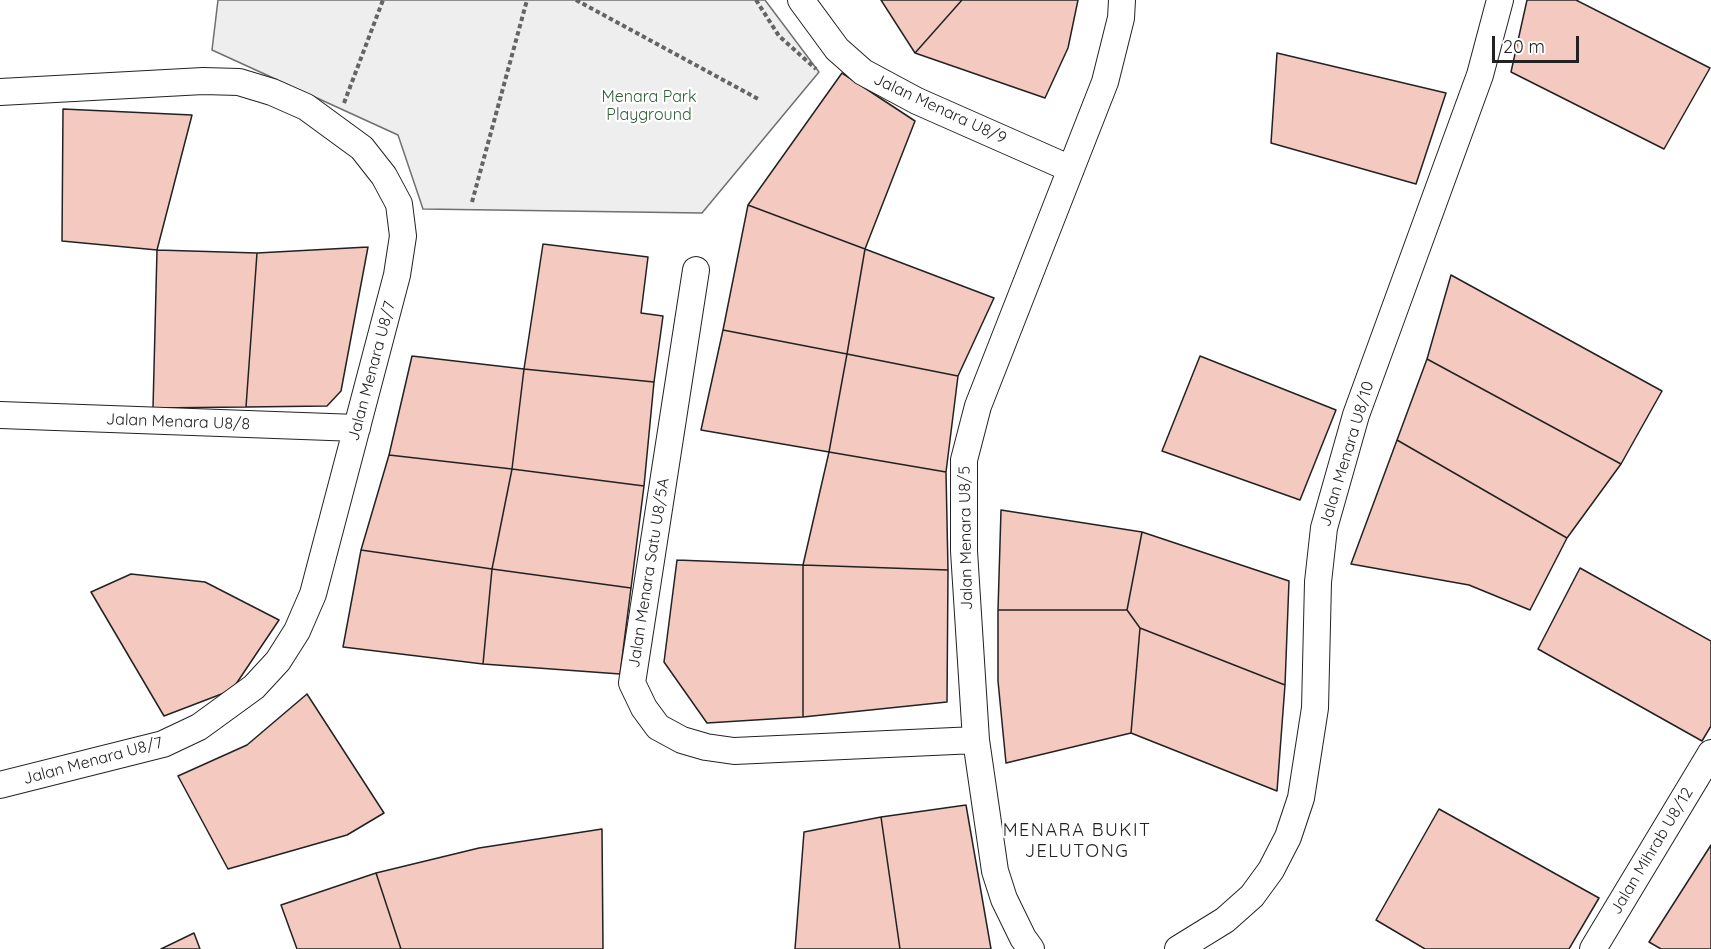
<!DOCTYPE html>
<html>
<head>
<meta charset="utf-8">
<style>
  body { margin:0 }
  #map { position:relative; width:1711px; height:949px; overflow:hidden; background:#fff; font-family:Quicksand,sans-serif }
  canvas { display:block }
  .scale { position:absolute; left:1492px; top:36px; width:87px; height:27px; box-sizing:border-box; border:3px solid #222; border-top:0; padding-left:8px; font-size:18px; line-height:21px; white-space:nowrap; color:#222; -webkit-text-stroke:4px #fff; paint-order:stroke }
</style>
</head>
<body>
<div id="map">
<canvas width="1711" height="949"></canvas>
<div class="scale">20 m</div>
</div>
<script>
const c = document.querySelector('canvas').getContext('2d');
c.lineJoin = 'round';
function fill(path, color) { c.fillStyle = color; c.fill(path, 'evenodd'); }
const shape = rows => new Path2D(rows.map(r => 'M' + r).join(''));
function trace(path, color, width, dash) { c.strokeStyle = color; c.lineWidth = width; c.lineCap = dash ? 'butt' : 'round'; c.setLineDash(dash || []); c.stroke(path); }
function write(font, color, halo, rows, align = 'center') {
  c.font = font + ' Quicksand,sans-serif'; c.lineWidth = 4.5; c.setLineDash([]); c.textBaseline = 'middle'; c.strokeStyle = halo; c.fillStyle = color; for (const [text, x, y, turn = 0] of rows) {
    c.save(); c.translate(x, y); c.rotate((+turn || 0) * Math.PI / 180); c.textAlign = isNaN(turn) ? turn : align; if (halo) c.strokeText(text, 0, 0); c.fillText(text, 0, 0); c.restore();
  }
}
const green = shape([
  [218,0,765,0,819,72,702,213,423,209,398,135,212,50,218,0]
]);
fill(green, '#eee');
trace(green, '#6f6f6f', 1.5);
const building = shape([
  [881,0,962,0,915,53,881,0],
  [962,0,1078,0,1068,48,1045,98,915,53,962,0],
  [1527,0,1576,0,1710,68,1664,149,1511,72,1527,0],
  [1277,53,1446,93,1416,184,1271,143,1277,53],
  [842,73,915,121,865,249,748,205,842,73],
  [63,109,192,115,157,250,62,241,63,109],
  [748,205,865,249,847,354,723,330,748,205],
  [543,244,648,257,641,313,663,316,654,382,524,369,543,244],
  [368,247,341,391,327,406,246,407,257,253,368,247],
  [865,249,994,298,958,376,847,354,865,249],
  [157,250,257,253,246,407,153,408,157,250],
  [1451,275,1662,391,1621,464,1427,359,1451,275],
  [723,330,847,354,829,452,701,430,723,330],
  [847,354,958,376,946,472,829,452,847,354],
  [412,356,524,369,512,469,389,455,412,356],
  [1200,356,1336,410,1300,500,1162,451,1200,356],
  [1427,359,1621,464,1567,538,1397,440,1427,359],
  [524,369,654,382,644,486,512,469,524,369],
  [1397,440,1567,538,1530,610,1469,585,1351,564,1397,440],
  [829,452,946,472,948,570,803,565,829,452],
  [389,455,512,469,492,569,361,550,389,455],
  [512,469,644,486,631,588,492,569,512,469],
  [1001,510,1142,532,1127,610,998,610,1001,510],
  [1142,532,1289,581,1285,685,1140,628,1127,610,1142,532],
  [361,550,492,569,483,664,343,647,361,550],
  [677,560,803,565,803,717,707,723,664,662,677,560],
  [803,565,948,570,947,702,803,717,803,565],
  [1580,568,1711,641,1711,726,1702,741,1538,649,1580,568],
  [492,569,631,588,620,674,483,664,492,569],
  [131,574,205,582,279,620,232,690,164,716,91,592,131,574],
  [998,610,1127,610,1140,628,1131,733,1006,763,998,681,998,610],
  [1140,628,1285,685,1277,791,1131,733,1140,628],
  [307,694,384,813,347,835,228,869,178,776,247,745,307,694],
  [966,805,991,949,900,949,881,817,966,805],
  [1439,809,1599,898,1569,949,1425,949,1376,920,1439,809],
  [881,817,900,949,795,949,804,832,881,817],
  [602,829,603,949,401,949,376,873,479,848,602,829],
  [1711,845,1711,949,1661,949,1649,942,1711,845],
  [376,873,401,949,297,949,281,905,376,873],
  [194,933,200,949,161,949,194,933]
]);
fill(building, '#f3c9c0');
trace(building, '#222', 1.5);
const minor = shape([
  [801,0,837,49,863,72,917,101,1071,169],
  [0,92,203,81,239,82,272,92,306,107,362,148,384,176,399,204,403,236,397,275,313,594,297,631,278,661,254,687,199,727,163,744,0,785],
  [696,270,632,683,644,708,658,727,682,740,706,747,734,751,976,740],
  [0,415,357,428],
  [1031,949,1023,938,1004,899,995,871,976,740,964,551,964,460,978,406,1105,82,1121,18,1122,0],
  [1178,949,1225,920,1252,896,1271,870,1288,837,1301,798,1315,708,1318,582,1324,528,1356,415,1480,75,1500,0],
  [1593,949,1711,753]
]);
trace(minor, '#222', 28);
trace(shape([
  [576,0,760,100],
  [756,0,779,36,816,69],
  [344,103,383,0],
  [472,202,527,0]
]), '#646464', 4, [4.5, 3]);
trace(minor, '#fff', 26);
write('16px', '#2f5e38', '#fff', [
  ["Menara Park",649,97],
  ["Playground",649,115]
]);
write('16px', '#222', '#fff', [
  ["Jalan Menara U8/9",940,109,25],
  ["Jalan Menara U8/7",372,371,-75],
  ["Jalan Menara U8/8",178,422,2],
  ["Jalan Menara U8/10",1347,454,-73],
  ["Jalan Menara U8/5",966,538,-91],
  ["Jalan Menara Satu U8/5A",649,573,-81],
  ["Jalan Menara U8/7",93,761,-15],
  ["Jalan Mihrab U8/12",1652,851,-59]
]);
c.letterSpacing = '1.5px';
write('18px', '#222', '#fff', [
  ["MENARA BUKIT",1077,831],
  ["JELUTONG",1077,852]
]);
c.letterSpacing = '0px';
</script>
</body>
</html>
